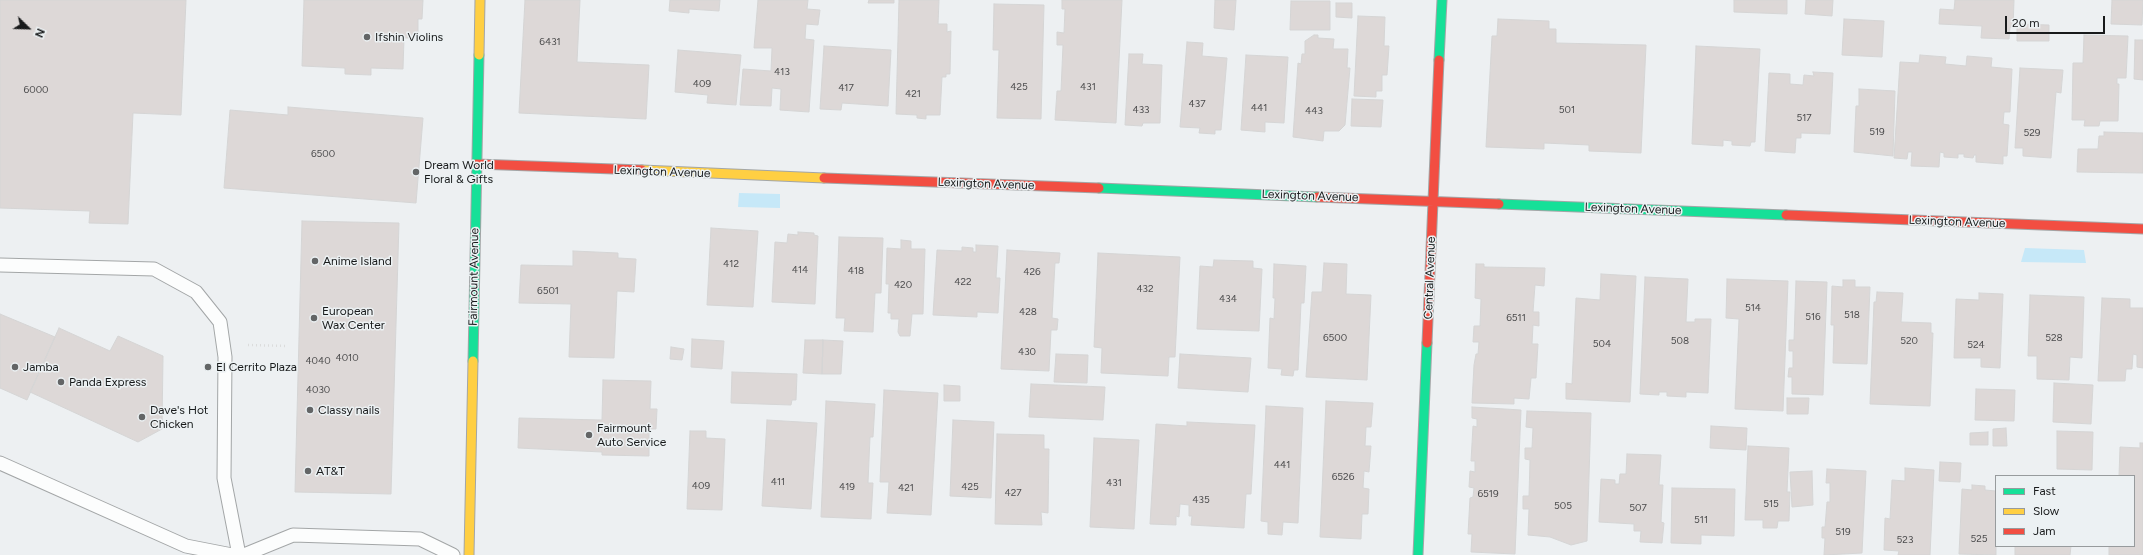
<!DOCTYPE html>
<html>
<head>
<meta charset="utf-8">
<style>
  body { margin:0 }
  #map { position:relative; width:2143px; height:555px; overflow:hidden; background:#edf0f2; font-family:Figtree,sans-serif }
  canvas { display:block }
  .legend { position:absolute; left:1995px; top:475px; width:140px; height:72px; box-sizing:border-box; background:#ecf1f3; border:1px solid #979b9d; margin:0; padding:5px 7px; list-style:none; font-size:12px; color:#181a1b }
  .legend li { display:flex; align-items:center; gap:8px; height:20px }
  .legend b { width:20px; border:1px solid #979b9d }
  .north { position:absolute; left:8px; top:8px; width:40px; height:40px; -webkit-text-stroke:3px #ecf1f3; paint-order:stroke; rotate:113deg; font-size:11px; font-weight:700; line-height:16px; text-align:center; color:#181a1b }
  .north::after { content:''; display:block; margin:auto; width:14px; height:18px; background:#181a1b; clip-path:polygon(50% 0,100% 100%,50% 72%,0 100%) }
  .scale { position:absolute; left:2005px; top:16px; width:100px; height:18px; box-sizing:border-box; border:2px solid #181a1b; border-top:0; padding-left:5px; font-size:12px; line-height:14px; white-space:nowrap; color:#181a1b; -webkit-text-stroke:3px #ecf1f3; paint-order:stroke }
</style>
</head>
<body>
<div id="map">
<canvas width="2143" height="555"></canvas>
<ul class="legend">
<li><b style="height:5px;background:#16e098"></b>Fast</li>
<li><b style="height:5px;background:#ffcf43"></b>Slow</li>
<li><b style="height:5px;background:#f24e42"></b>Jam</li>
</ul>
<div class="north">N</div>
<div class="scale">20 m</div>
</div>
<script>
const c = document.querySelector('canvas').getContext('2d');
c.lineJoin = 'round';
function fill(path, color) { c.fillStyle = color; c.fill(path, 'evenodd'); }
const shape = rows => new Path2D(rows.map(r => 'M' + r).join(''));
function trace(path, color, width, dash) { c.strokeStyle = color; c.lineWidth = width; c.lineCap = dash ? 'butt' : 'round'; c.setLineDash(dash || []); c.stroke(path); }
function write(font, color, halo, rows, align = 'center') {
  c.font = font + ' Figtree,sans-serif'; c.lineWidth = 3; c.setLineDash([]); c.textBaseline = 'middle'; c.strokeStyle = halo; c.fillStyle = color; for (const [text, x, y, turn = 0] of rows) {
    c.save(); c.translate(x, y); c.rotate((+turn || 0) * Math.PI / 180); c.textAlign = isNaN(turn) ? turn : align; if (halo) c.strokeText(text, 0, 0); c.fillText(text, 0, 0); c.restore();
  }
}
fill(shape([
  [739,193,780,194,780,208,738,207],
  [2025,248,2084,250,2086,263,2021,262]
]), '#c6e8f8');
const building = shape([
  [0,0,186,0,181,115,133,113,128,224,89,223,90,211,0,208,0,0],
  [304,0,423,0,422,19,418,19,418,38,404,38,403,69,371,68,371,75,345,74,345,68,302,66,304,0],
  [525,0,580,0,577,62,649,65,646,119,519,113,525,0],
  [670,0,720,0,719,11,689,9,689,13,669,11,670,0],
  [758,0,808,0,807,9,820,10,818,25,806,24,805,39,814,40,809,112,780,110,781,89,772,88,771,106,740,105,743,69,771,71,772,48,754,48,758,0],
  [869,0,894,0,894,3,868,3,869,0],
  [899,0,939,0,938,24,947,24,947,32,951,31,950,74,946,74,946,77,942,77,940,115,926,115,926,119,917,118,917,115,896,114,899,0],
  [1062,0,1122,0,1116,123,1055,120,1057,91,1061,91,1063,45,1057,45,1057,32,1064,33,1065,9,1062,9,1062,0],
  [1215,0,1236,0,1234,30,1214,28,1215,0],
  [1734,0,1787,0,1787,14,1734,12,1734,0],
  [1806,0,1833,0,1832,16,1805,14,1806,0],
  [1955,0,2014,0,2013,28,2010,27,2009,39,1981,38,1982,26,1939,24,1940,9,1954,10,1955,0],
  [2112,0,2143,0,2142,25,2111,24,2112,0],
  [1291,1,1330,1,1330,30,1290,30,1291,1],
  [1336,3,1352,3,1352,18,1336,17,1336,3],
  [994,4,1044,5,1041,119,997,118,999,50,993,50,994,4],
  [1358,16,1385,17,1384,46,1389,46,1387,75,1382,75,1382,91,1376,91,1376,97,1354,96,1358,16],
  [1498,19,1549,21,1549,29,1556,29,1556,43,1646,45,1641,153,1589,151,1589,145,1544,143,1544,149,1486,147,1492,36,1497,36,1498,19],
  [1844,19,1884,21,1882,57,1842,55,1844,19],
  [2017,24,2049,25,2049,41,2017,41,2017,24],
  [1314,35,1318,35,1318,38,1334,39,1333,49,1348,49,1347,68,1350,68,1345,125,1339,131,1324,131,1323,141,1293,137,1298,63,1301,64,1302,54,1305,54,1305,41,1314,35],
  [2084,35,2128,36,2126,78,2117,78,2117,84,2119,84,2118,121,2100,121,2099,126,2084,126,2085,120,2072,120,2073,63,2083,63,2084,35],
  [2135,40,2143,40,2143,80,2134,79,2135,40],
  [1187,42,1203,43,1202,56,1227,58,1221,130,1215,130,1215,134,1199,133,1200,128,1180,127,1187,42],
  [824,46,891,50,888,106,842,103,841,110,820,109,824,46],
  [1696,46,1760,49,1755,142,1751,142,1750,146,1732,145,1732,141,1723,140,1723,146,1692,144,1696,46],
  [678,50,741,55,736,105,707,103,708,95,675,92,678,50],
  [1129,54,1143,54,1142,64,1162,65,1160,123,1143,123,1142,126,1125,125,1129,54],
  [1246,55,1288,57,1284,123,1265,122,1265,132,1241,130,1246,55],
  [1920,55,1946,57,1945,64,1966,66,1967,56,1992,58,1991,67,2012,69,2010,112,2004,112,2003,124,2009,125,2007,156,2003,156,2003,164,1976,162,1976,155,1974,155,1973,158,1964,157,1964,154,1958,154,1958,158,1944,157,1944,153,1940,152,1939,167,1911,166,1912,152,1908,152,1907,159,1894,158,1900,62,1919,63,1920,55],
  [2020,68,2063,70,2061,93,2056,92,2051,158,2023,156,2023,148,2015,148,2020,68],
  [1813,72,1833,73,1830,134,1801,133,1801,138,1796,138,1795,153,1765,151,1769,73,1790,74,1790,84,1803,85,1804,75,1814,76,1813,72],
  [1859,89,1895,91,1893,156,1854,152,1856,106,1859,106,1859,89],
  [1352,99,1383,100,1381,127,1351,126,1352,99],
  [288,107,423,118,416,203,224,188,230,110,288,115,288,107],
  [2104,132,2143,133,2143,173,2077,172,2078,149,2098,149,2099,136,2104,136,2104,132],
  [302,221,399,223,391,494,295,492,302,221],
  [711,228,758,231,753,307,707,305,711,228],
  [798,232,814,233,814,235,818,236,815,304,772,302,775,242,787,243,788,234,798,235,798,232],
  [839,237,883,238,881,293,875,293,873,332,844,331,845,318,836,318,839,237],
  [901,240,911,241,911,249,925,249,923,314,912,314,910,336,900,336,898,332,899,319,891,319,891,313,888,313,889,284,886,284,887,248,901,249,901,240],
  [976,245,998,246,996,278,1000,278,998,313,977,312,977,317,933,315,937,250,962,251,962,247,973,248,973,252,976,252,976,245],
  [1007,250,1060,253,1059,263,1055,263,1052,318,1058,319,1057,330,1051,330,1049,371,1001,369,1007,250],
  [573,251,618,253,618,258,636,259,634,292,617,291,614,358,569,357,571,304,519,303,521,265,573,266,573,251],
  [1098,253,1180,257,1175,357,1169,357,1168,376,1101,373,1102,348,1094,347,1098,253],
  [1214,260,1253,261,1253,268,1262,269,1259,331,1197,329,1200,266,1213,267,1214,260],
  [1324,263,1347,264,1346,294,1371,295,1367,380,1306,377,1312,292,1322,292,1324,263],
  [1274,264,1306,266,1304,303,1301,303,1298,370,1294,370,1293,376,1281,375,1282,369,1268,368,1270,318,1274,319,1275,298,1273,298,1274,264],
  [1476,264,1484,264,1484,267,1545,268,1544,286,1535,285,1533,312,1539,312,1539,326,1533,325,1532,344,1538,344,1536,378,1531,378,1529,399,1514,398,1514,404,1472,403,1474,365,1476,354,1478,354,1479,342,1473,342,1474,326,1480,326,1481,299,1475,298,1476,264],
  [1601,274,1636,276,1630,402,1566,399,1566,383,1572,384,1576,298,1600,300,1601,274],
  [1645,277,1688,279,1686,322,1695,322,1695,319,1711,319,1708,393,1686,392,1686,397,1667,396,1667,392,1659,392,1659,395,1640,394,1645,277],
  [1727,279,1788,281,1783,411,1735,409,1739,319,1726,318,1727,279],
  [1843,280,1855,280,1855,287,1870,287,1867,364,1833,363,1834,325,1831,325,1832,286,1843,287,1843,280],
  [1796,281,1827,282,1823,395,1792,394,1792,377,1788,377,1789,368,1793,368,1793,351,1789,351,1789,340,1794,340,1796,281],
  [1877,292,1903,293,1901,322,1931,323,1931,333,1933,333,1930,406,1870,404,1874,302,1876,302,1877,292],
  [1979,293,2003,294,2000,368,1981,367,1981,358,1954,358,1956,299,1979,300,1979,293],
  [2030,295,2084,297,2082,358,2070,357,2069,380,2037,379,2037,356,2028,356,2030,295],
  [2102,298,2130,299,2130,308,2143,308,2143,368,2137,367,2137,355,2133,354,2132,369,2126,369,2125,381,2098,381,2102,298],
  [0,314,55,337,27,400,0,388,0,314],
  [59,328,110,351,118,336,163,356,162,429,138,442,30,392,59,328],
  [692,339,724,341,722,369,691,367,692,339],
  [805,340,823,340,822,374,803,373,805,340],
  [823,340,843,341,841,374,822,374,823,340],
  [671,347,684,349,682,360,670,359,671,347],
  [1056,354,1088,355,1087,383,1054,382,1056,354],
  [1180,354,1251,358,1248,392,1178,388,1180,354],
  [732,372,797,374,796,400,792,400,791,405,731,403,732,372],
  [603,380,651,381,650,409,657,409,656,429,649,429,649,456,602,455,602,452,518,448,519,418,602,420,603,380],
  [2054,383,2093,385,2091,424,2053,422,2054,383],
  [1031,384,1105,387,1103,420,1029,417,1031,384],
  [944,385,960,386,960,401,944,401,944,385],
  [1976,389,2015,390,2014,421,1975,420,1976,389],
  [884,390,938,393,931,515,887,513,889,482,880,482,884,390],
  [1787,398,1809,398,1808,414,1787,414,1787,398],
  [826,401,875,404,873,437,870,437,868,483,873,483,871,519,821,517,826,401],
  [1326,401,1373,403,1371,427,1366,427,1365,446,1371,446,1369,472,1364,471,1363,488,1369,489,1368,514,1362,514,1361,539,1320,537,1326,401],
  [1266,406,1303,408,1298,523,1283,522,1282,535,1268,534,1268,522,1261,521,1266,406],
  [1472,407,1521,410,1515,554,1471,552,1472,534,1468,534,1470,498,1473,497,1474,488,1469,487,1470,471,1475,472,1475,461,1471,461,1473,426,1477,427,1477,419,1472,418,1472,407],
  [1527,411,1591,413,1587,541,1571,545,1550,537,1528,535,1529,509,1523,509,1523,496,1529,496,1530,460,1525,459,1525,448,1532,448,1533,428,1526,427,1527,411],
  [767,420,817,423,811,509,762,506,767,420],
  [953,420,994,422,991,498,950,496,953,420],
  [1187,422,1255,425,1251,494,1246,494,1244,528,1191,525,1192,516,1189,516,1189,505,1180,504,1179,517,1176,516,1176,525,1150,524,1156,424,1187,426,1187,422],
  [1711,426,1747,428,1746,450,1710,448,1711,426],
  [2006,428,2007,446,1993,446,1993,429,2006,428],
  [690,431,706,431,706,438,725,439,722,510,687,509,690,431],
  [2057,431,2093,432,2092,470,2057,469,2057,431],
  [1988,432,1988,445,1970,445,1970,433,1988,432],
  [997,434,1044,435,1044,449,1049,449,1048,513,1041,512,1042,525,995,524,997,434],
  [1094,438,1139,440,1134,529,1090,527,1094,438],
  [2140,443,2143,443,2143,555,2109,555,2109,546,2134,546,2134,476,2119,476,2120,447,2140,448,2140,443],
  [1748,446,1789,448,1787,492,1790,492,1789,521,1778,521,1777,528,1763,528,1763,520,1745,520,1748,446],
  [1627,454,1661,455,1659,485,1663,485,1661,522,1664,523,1662,543,1640,542,1641,531,1634,531,1634,524,1599,522,1601,479,1615,480,1615,484,1619,484,1620,474,1626,474,1627,454],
  [1940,462,1961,463,1960,482,1939,481,1940,462],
  [1905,468,1934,470,1930,555,1898,555,1899,551,1884,550,1885,518,1890,519,1892,480,1905,481,1905,468],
  [1827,469,1866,471,1862,553,1824,555,1825,538,1822,538,1822,527,1825,527,1827,502,1830,502,1830,483,1826,483,1827,469],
  [1812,471,1813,505,1792,507,1790,472,1812,471],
  [1972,485,1985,486,1985,490,1996,491,1996,555,1959,554,1962,489,1972,490,1972,485],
  [1672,488,1735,489,1734,536,1701,535,1701,544,1671,543,1672,488],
  [2015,546,2071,546,2070,555,2015,555,2015,546]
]);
fill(building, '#ddd8d7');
trace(building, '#d5d5d5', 1);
const lane = shape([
  [0,265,154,269,196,292,220,322,225,357,224,478,239,555],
  [0,463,186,546,232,555],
  [244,555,293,535,420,539,453,555]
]);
const fast = shape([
  [1439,60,1442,0],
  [1099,188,1317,197],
  [1499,204,1786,215],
  [473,361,479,55],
  [1418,555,1427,343]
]);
const slow = shape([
  [479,55,480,0],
  [642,170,824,178],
  [469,555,473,361]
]);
const jam = shape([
  [476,164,642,170],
  [824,178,1099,188],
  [1317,197,1499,204],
  [1786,215,2143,229],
  [1427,343,1439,60]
]);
trace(lane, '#a3a6a7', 15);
trace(fast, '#a3a6a7', 11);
trace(slow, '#a3a6a7', 11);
trace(jam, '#a3a6a7', 11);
trace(shape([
  [248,345,288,346]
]), '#dbdcdc', 2.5, [1, 3]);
trace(lane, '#fcfdfd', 13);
trace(fast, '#16e098', 9);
trace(slow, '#ffcf43', 9);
trace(jam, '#f24e42', 9);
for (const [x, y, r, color] of [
  [367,37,4,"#636566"],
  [416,172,4,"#636566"],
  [315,261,4,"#636566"],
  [314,318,4,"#636566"],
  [15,367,4,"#636566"],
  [208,367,4,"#636566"],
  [61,382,4,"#636566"],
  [310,410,4,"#636566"],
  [142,417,4,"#636566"],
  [589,435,4,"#636566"],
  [308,471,4,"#636566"]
]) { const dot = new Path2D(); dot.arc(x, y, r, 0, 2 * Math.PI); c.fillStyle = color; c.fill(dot); trace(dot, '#ecf1f3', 1.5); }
write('10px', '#4c4c4d', null, [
  ["6431",550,42],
  ["413",782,72],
  ["409",702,84],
  ["425",1019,87],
  ["431",1088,87],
  ["417",846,88],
  ["6000",36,90],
  ["421",913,94],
  ["437",1197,104],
  ["441",1259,108],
  ["433",1141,110],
  ["501",1567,110],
  ["443",1314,111],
  ["517",1804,118],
  ["519",1877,132],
  ["529",2032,133],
  ["6500",323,154],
  ["412",731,264],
  ["414",800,270],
  ["418",856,271],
  ["426",1032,272],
  ["422",963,282],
  ["420",903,285],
  ["432",1145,289],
  ["6501",548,291],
  ["434",1228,299],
  ["514",1753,308],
  ["428",1028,312],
  ["518",1852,315],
  ["516",1813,317],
  ["6511",1516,318],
  ["6500",1335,338],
  ["528",2054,338],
  ["508",1680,341],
  ["520",1909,341],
  ["504",1602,344],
  ["524",1976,345],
  ["430",1027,352],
  ["4010",347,358],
  ["4040",318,361],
  ["4030",318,390],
  ["441",1282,465],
  ["6526",1343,477],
  ["411",778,482],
  ["431",1114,483],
  ["409",701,486],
  ["419",847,487],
  ["425",970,487],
  ["421",906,488],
  ["427",1013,493],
  ["6519",1488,494],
  ["435",1201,500],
  ["515",1771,504],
  ["505",1563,506],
  ["507",1638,508],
  ["511",1701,520],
  ["519",1843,532],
  ["525",1979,539],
  ["523",1905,540]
]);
write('12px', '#181a1b', '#ecf1f3', [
  ["Ifshin Violins",375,37],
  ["Dream World",424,165],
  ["Floral & Gifts",424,179],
  ["Anime Island",323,261],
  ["European",322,311],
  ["Wax Center",322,325],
  ["Jamba",23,367],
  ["El Cerrito Plaza",216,367],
  ["Panda Express",69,382],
  ["Dave's Hot",150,410],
  ["Chicken",150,424],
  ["Classy nails",318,410],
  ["Fairmount",597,428],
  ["Auto Service",597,442],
  ["AT&T",316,471]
], 'left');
write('12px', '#181a1b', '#ecf1f3', [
  ["Lexington Avenue",662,172,2],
  ["Lexington Avenue",986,184,2],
  ["Lexington Avenue",1310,196,2],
  ["Lexington Avenue",1633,209,2],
  ["Lexington Avenue",1957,222,2],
  ["Fairmount Avenue",474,277,-89],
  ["Central Avenue",1430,278,-88]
]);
</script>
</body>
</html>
